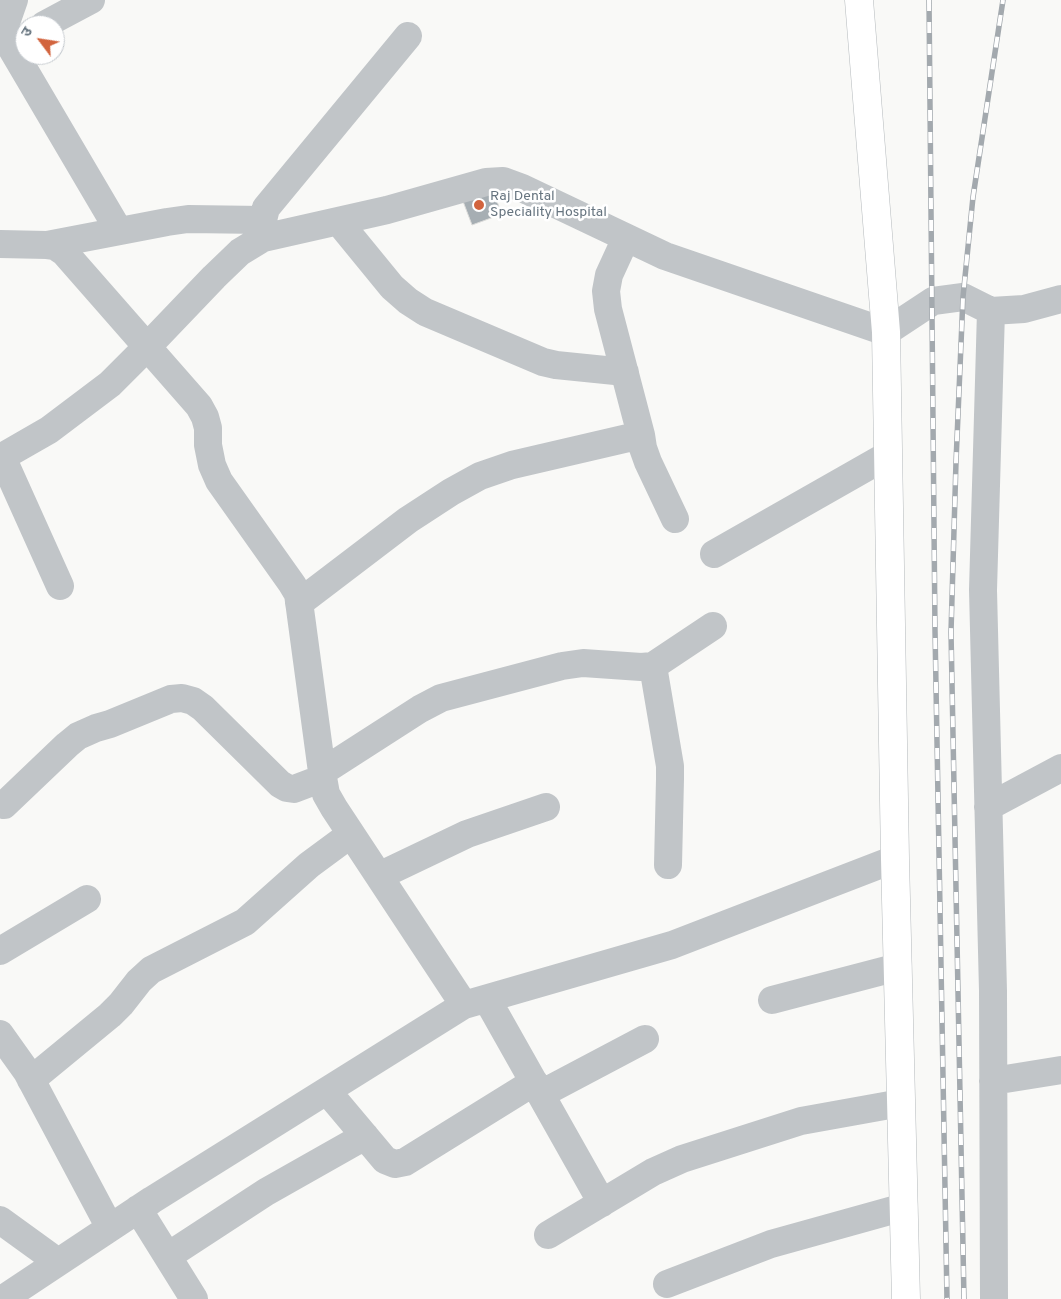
<!DOCTYPE html>
<meta charset="utf-8">
<style>
body{margin:0}
#map{position:relative;width:1061px;height:1299px;overflow:hidden;background:#f9f9f7;font-family:Overpass,"Noto Sans Devanagari",sans-serif}
canvas{display:block}
.north{position:absolute;left:15px;top:15px;width:50px;height:50px;box-sizing:border-box;background:#fff;border:1px solid #c2c7cc;border-radius:50%;rotate:301deg;font-size:14px;font-weight:700;line-height:20px;text-align:center;color:#66747f}
.north::after{content:'';display:block;margin:auto;width:18px;height:22px;background:#d2643e;clip-path:polygon(50% 0,100% 100%,50% 72%,0 100%)}
</style>
<div id="map">
<canvas width="1061" height="1299"></canvas>
<div class="north">उ</div>
</div>
<script>
const context = document.querySelector('canvas').getContext('2d');
context.lineJoin = 'round';
function fillPath(path, color) { context.fillStyle = color; context.fill(path, 'evenodd'); }
const toPath = rows => new Path2D(rows.map(r => 'M' + r).join(''));
function trace(path, color, width, dash) { context.strokeStyle = color; context.lineWidth = width; context.lineCap = dash ? 'butt' : 'round'; context.setLineDash(dash || []); context.stroke(path); }
function drawText(font, color, halo, rows, align = 'center') {
  context.font = font + ' Overpass,sans-serif'; context.lineWidth = 5; context.setLineDash([]); context.textBaseline = 'middle'; context.strokeStyle = halo; context.fillStyle = color; for (const [text, x, y, turn = 0] of rows) {
    context.save(); context.translate(x, y); context.rotate((+turn || 0) * Math.PI / 180); context.textAlign = isNaN(turn) ? turn : align; if (halo) context.strokeText(text, 0, 0); context.fillText(text, 0, 0); context.restore();
  }
}
const building = toPath([
 [490,184,502,214,472,225,461,196,490,184]
]);
const minor = toPath([
 [44,25,91,0],
 [0,40,14,0],
 [9,44,119,231],
 [338,221,392,287,408,301,425,312,543,362,556,365,625,372],
 [263,238,263,220,266,208,408,36],
 [626,238,609,275,606,291,608,309,641,435,643,448,648,462,675,519],
 [0,244,47,245,55,246,64,252,199,406,205,417,208,428,208,445,212,465,219,481,292,584,298,594,322,772,326,794,334,808,464,1005],
 [47,245,167,222,188,219,263,220],
 [991,311,983,590,993,991,994,1299],
 [2,457,60,586],
 [0,458,49,430,110,384,147,347,214,277,240,252,263,238,387,210,486,182,503,181,522,188,665,256,886,332,933,301,963,297,991,311,1024,309,1061,299],
 [714,554,888,455],
 [299,603,408,520,451,492,480,476,512,465,641,435],
 [653,666,670,766,670,779,668,865],
 [322,772,420,709,441,698,562,666,583,663,641,667,653,666,713,626],
 [4,805,67,745,78,736,96,728,110,724,171,699,182,698,193,701,203,708,280,784,287,788,294,789,323,778],
 [988,807,1061,768],
 [379,876,467,834,546,807],
 [0,951,87,899],
 [487,999,602,1203],
 [772,1000,898,967],
 [0,1034,27,1072,110,1228],
 [31,1080,110,1015,121,1004,139,981,151,970,245,922,309,865,351,834],
 [993,1081,1061,1070],
 [327,1091,385,1160,395,1164,405,1162,534,1082],
 [541,1094,645,1039],
 [138,1209,194,1299],
 [0,1220,58,1262],
 [548,1235,653,1172,682,1159,801,1121,901,1103],
 [168,1256,266,1192,365,1136],
 [667,1284,771,1244,904,1207],
 [3,1299,152,1200,464,1005,672,945,895,859]
]);
const major = toPath([
 [859,0,886,332,895,859,906,1299]
]);
const rail = toPath([
 [929,0,935,630,947,1299],
 [964,1299,951,632,956,462,963,297,973,197,1003,0]
]);
const markers = [
 [479,205,6,"#d2643e"]
];
const poiNames = [
 ["Raj Dental",490,197],
 ["Speciality Hospital",490,213]
];
fillPath(building, '#a6aeb3');
trace(building, '#dbdbd9', 1);
trace(major, '#b4b9bc', 29);
trace(minor, '#c1c5c8', 28);
trace(major, '#fff', 28);
trace(rail, '#a3a9ae', 5.5);
trace(rail, '#fff', 4, [11]);
for (const [x, y, r, color] of markers) { const dot = new Path2D(); dot.arc(x, y, r, 0, 2 * Math.PI); context.fillStyle = color; context.fill(dot); trace(dot, '#fff', 2); }
drawText('14px', '#66747f', '#fff', poiNames, 'left');
</script>
